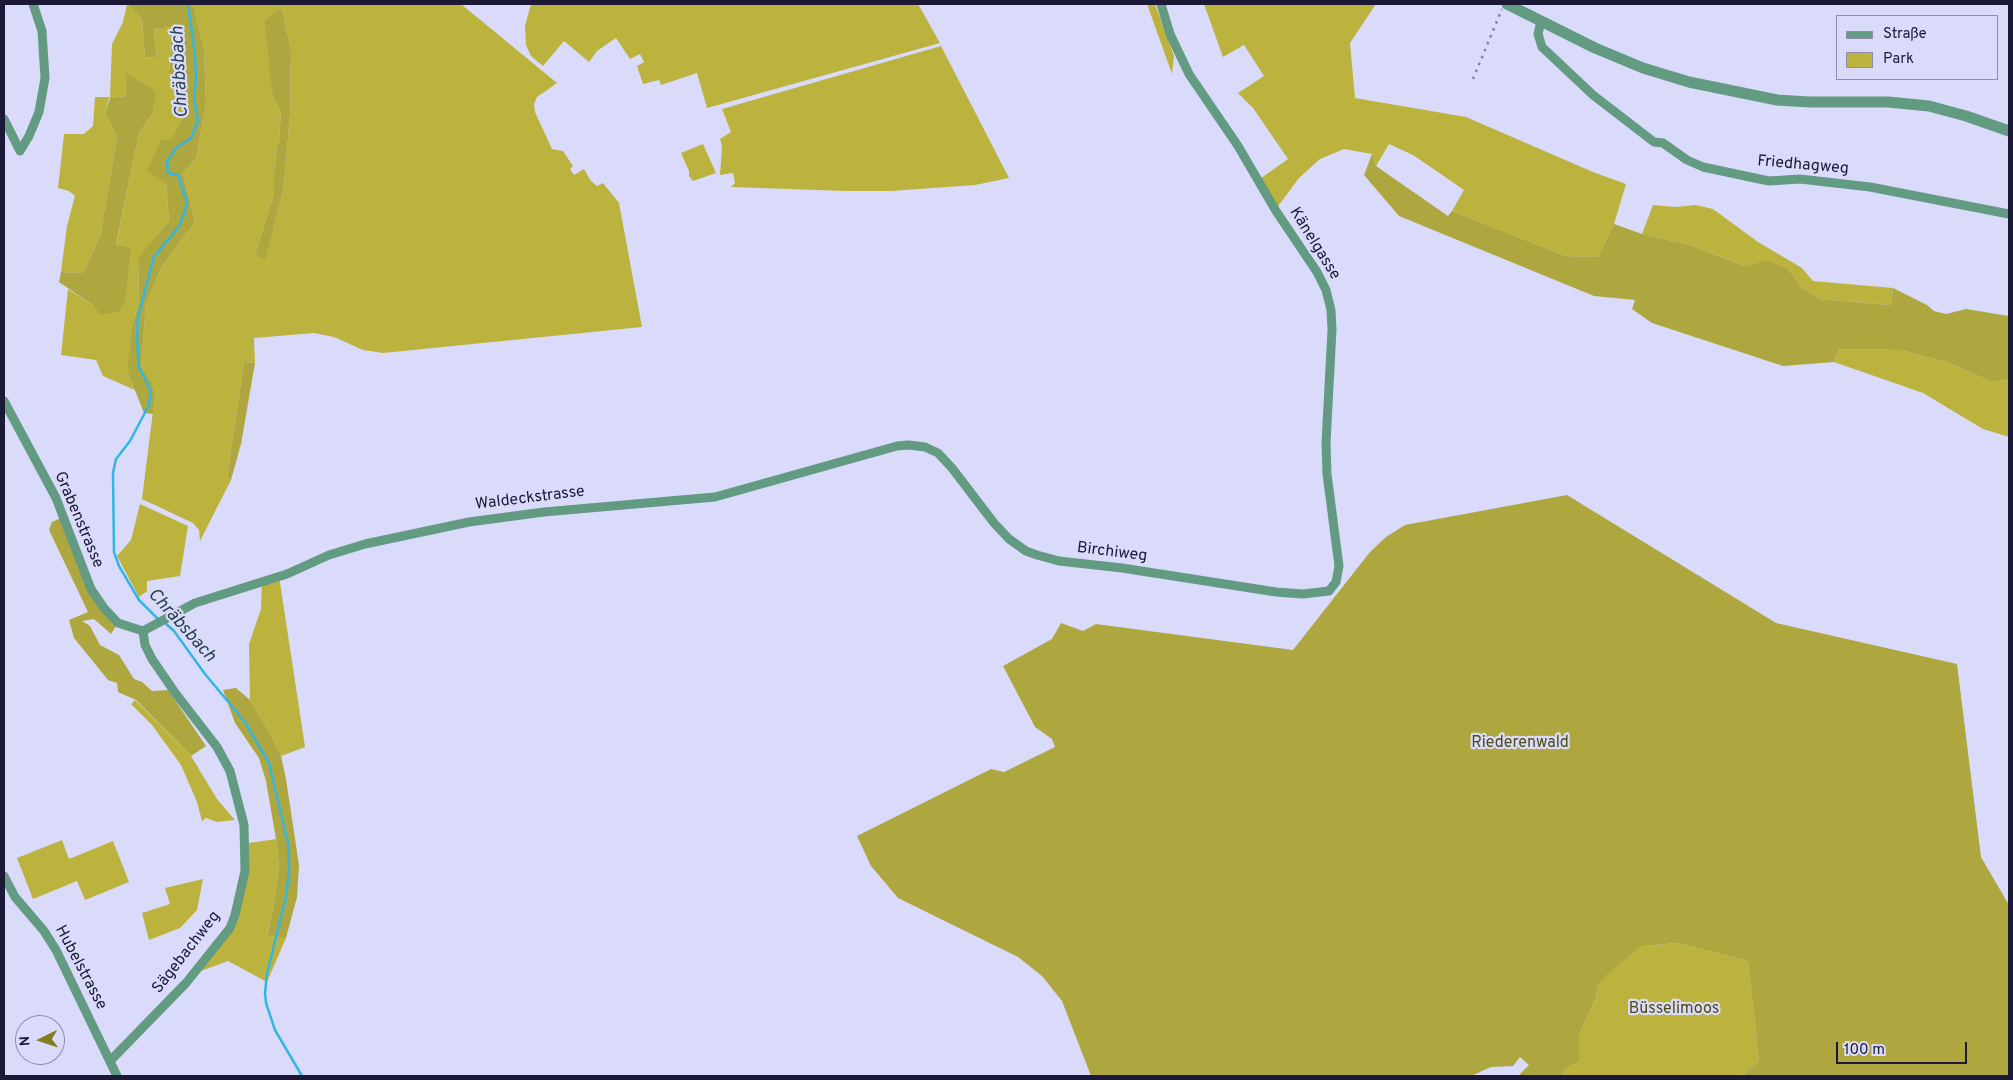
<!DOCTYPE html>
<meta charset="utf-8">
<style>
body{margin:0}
#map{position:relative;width:2013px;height:1080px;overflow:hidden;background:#dadbfa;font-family:Overpass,sans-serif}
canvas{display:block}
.frame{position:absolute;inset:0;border:5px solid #1b1935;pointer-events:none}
.legend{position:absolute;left:1836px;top:15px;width:162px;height:65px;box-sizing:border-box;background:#dadbfa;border:1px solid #8e8dab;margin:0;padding:6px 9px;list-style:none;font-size:15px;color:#1b1935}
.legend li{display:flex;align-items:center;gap:10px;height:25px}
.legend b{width:25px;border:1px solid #8e8dab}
.north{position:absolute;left:15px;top:1015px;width:50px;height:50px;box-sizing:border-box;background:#dadbfa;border:1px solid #8e8dab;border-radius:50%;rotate:266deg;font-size:14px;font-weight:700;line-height:20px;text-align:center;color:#1b1935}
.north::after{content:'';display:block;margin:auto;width:18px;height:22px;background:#827c23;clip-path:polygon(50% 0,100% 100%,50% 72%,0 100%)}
.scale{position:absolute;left:1836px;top:1042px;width:131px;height:22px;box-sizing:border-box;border:2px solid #1b1935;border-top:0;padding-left:6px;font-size:15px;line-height:18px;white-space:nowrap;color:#1b1935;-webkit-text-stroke:4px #dadbfa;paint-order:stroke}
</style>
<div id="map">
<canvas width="2013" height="1080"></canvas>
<div class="frame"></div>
<ul class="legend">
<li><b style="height:6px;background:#629b82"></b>Straße</li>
<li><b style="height:14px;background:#bbb33e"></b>Park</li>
</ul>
<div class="north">N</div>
<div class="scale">100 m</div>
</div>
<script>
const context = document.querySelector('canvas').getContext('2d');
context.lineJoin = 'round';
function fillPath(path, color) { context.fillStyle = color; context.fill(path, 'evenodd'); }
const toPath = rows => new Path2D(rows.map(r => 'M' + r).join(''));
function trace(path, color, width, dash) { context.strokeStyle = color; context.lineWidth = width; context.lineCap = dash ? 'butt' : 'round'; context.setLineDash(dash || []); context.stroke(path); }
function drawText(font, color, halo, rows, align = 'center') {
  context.font = font + ' Overpass,sans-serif'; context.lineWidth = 4.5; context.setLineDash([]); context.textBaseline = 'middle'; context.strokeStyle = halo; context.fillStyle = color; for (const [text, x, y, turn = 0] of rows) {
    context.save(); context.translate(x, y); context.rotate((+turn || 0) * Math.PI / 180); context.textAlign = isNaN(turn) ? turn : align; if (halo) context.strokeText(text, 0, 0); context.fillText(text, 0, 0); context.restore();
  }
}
const green = toPath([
 [127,4,142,19,145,57,157,58,154,29,172,27,169,73,183,89,183,116,172,140,166,183,169,221,138,259,139,301,131,330,129,354,130,378,135,390,103,376,96,360,61,355,68,289,94,306,131,248,116,246,139,133,152,114,125,73,126,96,109,98,105,113,117,137,100,236,83,273,61,272,67,226,75,196,69,191,58,188,64,134,84,134,93,126,95,97,110,97,112,44,123,22],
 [193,4,461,4,557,83,537,97,534,104,535,112,552,149,563,151,573,166,570,169,574,175,584,169,591,181,597,186,603,183,619,203,642,327,383,353,363,350,334,337,314,333,254,338,255,363,244,362,227,477,231,480,200,541,199,530,193,523,142,499,155,395,141,367,146,304,162,266,195,222,183,173,196,159,206,104,204,49],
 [282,9,291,51,290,114,284,186,266,258,255,255,274,193,274,173,277,146,279,141,281,112,275,101],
 [531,4,918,4,940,43,707,108,697,73,661,85,659,80,643,84,637,66,644,62,640,54,630,59,616,38,597,51,589,62,564,41,543,66,531,56,526,45,525,26],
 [1147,4,1155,4,1174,56,1172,74],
 [1204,4,1376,4,1350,43,1355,98,1466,117,1593,172,1626,184,1614,224,1598,257,1566,256,1452,211,1464,190,1413,155,1389,144,1376,166,1372,154,1344,149,1320,159,1299,178,1276,209,1257,181,1288,159,1253,108,1238,93,1264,76,1244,45,1223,57],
 [941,46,1009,178,975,185,891,191,846,191,731,187,735,183,733,173,720,175,722,146,720,139,731,132,722,109],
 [703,144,716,173,693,181,689,176,689,171,681,153],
 [1653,205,1676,207,1696,205,1713,209,1758,242,1802,268,1813,281,1893,288,1891,305,1819,299,1802,287,1788,269,1747,267,1690,245,1642,234],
 [1839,349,1901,350,1949,363,1992,382,2009,379,2009,437,1983,429,1923,393,1834,362],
 [140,504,188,526,180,576,147,581,147,591,139,597,117,556,131,540],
 [279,576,305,747,281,756,266,726,250,700,249,644,261,609,262,582],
 [135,700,191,756,217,799,235,820,217,822,206,818,202,821,197,802,181,765,152,725,131,704],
 [276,839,279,866,274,904,267,934,286,938,267,982,228,961,198,972,238,917,249,872,249,843],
 [62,840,69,859,113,841,129,882,85,900,77,881,33,899,17,858],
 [203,879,197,910,180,928,149,940,142,913,170,904,165,888],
 [1677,943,1748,961,1759,1061,1742,1076,1562,1076,1566,1068,1579,1062,1579,1035,1596,997,1598,986,1607,973,1642,946]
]);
const forest = toPath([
 [127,4,193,4,204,49,206,104,196,159,183,173,195,222,162,266,146,304,141,367,151,383,155,395,153,414,144,413,130,378,128,366,131,330,139,301,138,258,169,221,166,183,147,171,161,140,172,139,183,116,183,89,169,73,172,27,154,29,157,58,145,57,142,19],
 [282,9,291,51,290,114,284,186,266,259,255,255,274,193,274,173,277,146,279,141,281,112,275,101,271,84,265,26,265,21,277,10],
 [125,72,156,91,152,114,139,133,116,245,131,248,125,301,118,312,101,315,94,306,59,282,61,272,83,273,100,236,117,137,105,113,110,98,126,96],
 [1372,154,1376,166,1448,216,1452,211,1566,256,1598,257,1614,224,1642,234,1690,245,1747,267,1766,260,1788,269,1802,287,1819,299,1891,305,1893,288,1927,305,1934,311,1946,314,1966,309,2009,316,2009,379,1992,382,1949,363,1901,350,1839,349,1834,362,1783,366,1652,323,1632,309,1635,300,1594,296,1399,216,1364,175],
 [244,362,255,363,241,444,231,480,227,477],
 [1567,495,1776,623,1957,664,1981,857,2009,905,2009,1076,1742,1076,1759,1061,1748,961,1677,943,1642,946,1607,974,1598,986,1596,997,1579,1035,1579,1062,1566,1068,1562,1076,1518,1076,1529,1065,1520,1057,1513,1066,1491,1067,1471,1076,1091,1076,1062,1001,1042,976,1018,957,898,898,871,866,857,836,991,769,1004,772,1055,747,1052,739,1035,727,1003,666,1052,639,1061,623,1083,631,1096,624,1293,650,1370,552,1386,537,1405,525],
 [67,515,80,555,75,558,116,626,111,634,94,619,82,621,90,626,100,645,119,655,134,679,142,682,152,691,168,690,206,746,191,756,136,700,118,692,117,683,108,680,74,638,69,620,88,612,49,530,52,522],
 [236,688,250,700,266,726,281,756,286,779,299,865,297,897,286,938,267,935,274,904,279,866,276,839,266,781,259,758,235,723,223,690]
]);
const stream = toPath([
 [159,620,139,600,119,566,114,552,113,473,116,459,130,441,149,405,151,391,139,367,137,339,138,317,154,257,180,225,187,203,178,175,168,173,167,161,176,148,191,138,198,121,194,100,196,79,195,54,188,4],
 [164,622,174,631,205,674,245,722,269,763,288,843,289,871,286,897,267,974,265,993,266,1003,275,1030,302,1076]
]);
const minor = toPath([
 [1541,21,1538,34,1542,47,1593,95,1654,142,1663,143,1687,160,1703,167,1769,181,1800,179,1870,187,2009,214],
 [4,119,20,151],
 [20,151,29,136,39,112,45,78,42,31,33,4],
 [4,401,56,498,91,589,104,608,118,623,143,631],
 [143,631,195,603,287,574,329,555,365,544,469,522,544,512,715,497,897,446,909,445,925,447,938,453,952,468,994,523,1009,539,1026,551,1037,555,1059,561,1122,568,1276,592,1303,594,1329,591,1336,582,1339,566,1327,474,1326,443,1332,330,1331,310,1326,290,1317,272,1276,211,1238,146,1189,74,1170,34,1161,4],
 [4,876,15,897,44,931,56,950,117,1076],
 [110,1061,186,983,230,928,235,915,245,871,244,825,230,771,217,747,176,694,152,659,145,645,143,631]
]);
const tertiary = toPath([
 [1507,4,1595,48,1643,68,1689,82,1777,100,1809,102,1888,102,1929,106,1966,116,2009,131]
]);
const rail = toPath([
 [1473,79,1502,9]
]);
const streetNames = [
 ["Friedhagweg",1803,166,5],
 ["Känelgasse",1314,244,58],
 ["Waldeckstrasse",530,499,-7],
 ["Grabenstrasse",78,520,67],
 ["Birchiweg",1112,553,7],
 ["Sägebachweg",187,953,-52],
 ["Hubelstrasse",80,968,62]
];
const parkNames = [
 ["Riederenwald",1520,744],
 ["Büsselimoos",1674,1010]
];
const waterNames = [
 ["Chräbsbach",181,72,-93],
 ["Chräbsbach",181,626,48]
];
fillPath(green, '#bbb33e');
fillPath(forest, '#aea73f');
trace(stream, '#33b6e1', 2.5);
trace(minor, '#629b82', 9);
trace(tertiary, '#629b82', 11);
trace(rail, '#82819f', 2.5, [2.5, 5]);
drawText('16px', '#1b1935', '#dadbfa', streetNames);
drawText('16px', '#4f4b13', '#dadbfa', parkNames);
drawText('italic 18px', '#28424d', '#dadbfa', waterNames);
</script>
